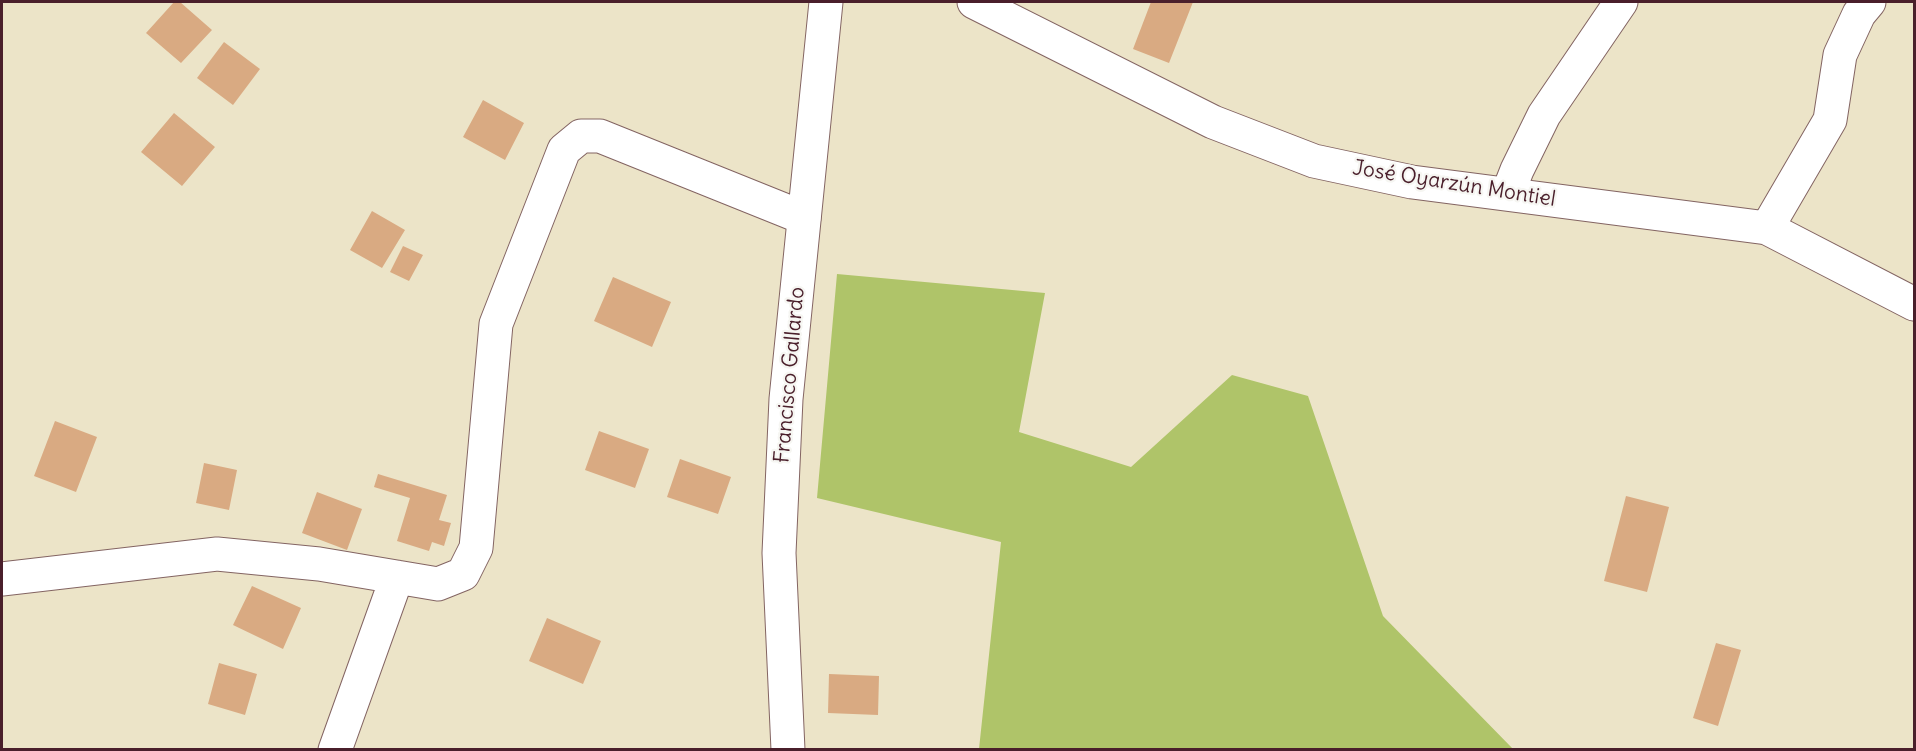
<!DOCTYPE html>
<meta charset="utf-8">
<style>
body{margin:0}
#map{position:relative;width:1916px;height:751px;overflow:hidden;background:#ece4c8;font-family:Delius,sans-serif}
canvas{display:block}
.frame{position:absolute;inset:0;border:3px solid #4a1f2b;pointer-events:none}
</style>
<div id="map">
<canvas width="1916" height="751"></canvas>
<div class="frame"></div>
</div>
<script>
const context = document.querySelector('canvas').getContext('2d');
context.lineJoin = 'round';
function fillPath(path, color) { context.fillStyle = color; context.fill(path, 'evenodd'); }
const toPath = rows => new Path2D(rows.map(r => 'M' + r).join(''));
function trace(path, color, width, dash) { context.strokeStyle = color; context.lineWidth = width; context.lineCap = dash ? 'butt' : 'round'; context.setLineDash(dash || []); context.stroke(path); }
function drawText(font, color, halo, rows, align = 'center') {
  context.font = font + ' Delius,sans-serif'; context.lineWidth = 4.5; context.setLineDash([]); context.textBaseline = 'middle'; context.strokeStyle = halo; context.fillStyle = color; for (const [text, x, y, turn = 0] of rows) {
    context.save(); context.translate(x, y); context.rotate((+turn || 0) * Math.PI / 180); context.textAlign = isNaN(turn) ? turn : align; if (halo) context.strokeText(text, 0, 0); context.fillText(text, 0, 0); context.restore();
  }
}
const green = toPath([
 [837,274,1045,293,1019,432,1131,467,1232,375,1308,396,1383,616,1513,749,979,749,1001,542,817,498]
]);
const building = toPath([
 [174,2,180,2,212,30,181,63,146,33],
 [1151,2,1193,2,1169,63,1133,49],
 [224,42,260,69,233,105,197,78],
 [483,100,524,123,505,160,463,137],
 [174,113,215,147,182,186,141,152],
 [372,211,405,230,382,268,350,250],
 [403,246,423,255,409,281,390,272],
 [613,277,671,302,652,347,594,321],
 [55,421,97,437,76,492,34,476],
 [599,431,649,449,635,488,585,470],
 [680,459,731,477,718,514,667,497],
 [204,463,237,470,229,510,196,503],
 [378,474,447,495,439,520,451,523,444,546,432,542,429,551,397,541,410,498,374,487],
 [317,492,362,509,347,550,302,533],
 [1626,496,1669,507,1647,592,1604,581],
 [252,586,301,608,283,649,233,625],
 [547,618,601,641,583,684,529,661],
 [1716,643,1741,650,1718,726,1693,718],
 [219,663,257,674,245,715,208,704],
 [829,674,879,676,878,715,828,713]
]);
const minor = toPath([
 [1508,193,1517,170,1544,115,1621,2],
 [1767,228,1830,120,1840,55,1859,14,1869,2],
 [2,579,217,554,319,564,438,584,463,574,476,548,496,324,564,150,581,136,600,136,804,218],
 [335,750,397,577]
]);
const tertiary = toPath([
 [974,2,1213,122,1314,161,1412,182,1767,228,1914,304],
 [788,750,779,553,786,399,826,2]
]);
const streetNames = [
 ["José Oyarzún Montiel",1454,184,9],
 ["Francisco Gallardo",790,375,-85]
];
fillPath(green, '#afc469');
fillPath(building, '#d9aa82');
trace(minor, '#836462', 35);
trace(tertiary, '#836462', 35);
trace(minor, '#fff', 33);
trace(tertiary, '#fff', 33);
drawText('21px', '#4a1f2b', '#f6f6f2', streetNames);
</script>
